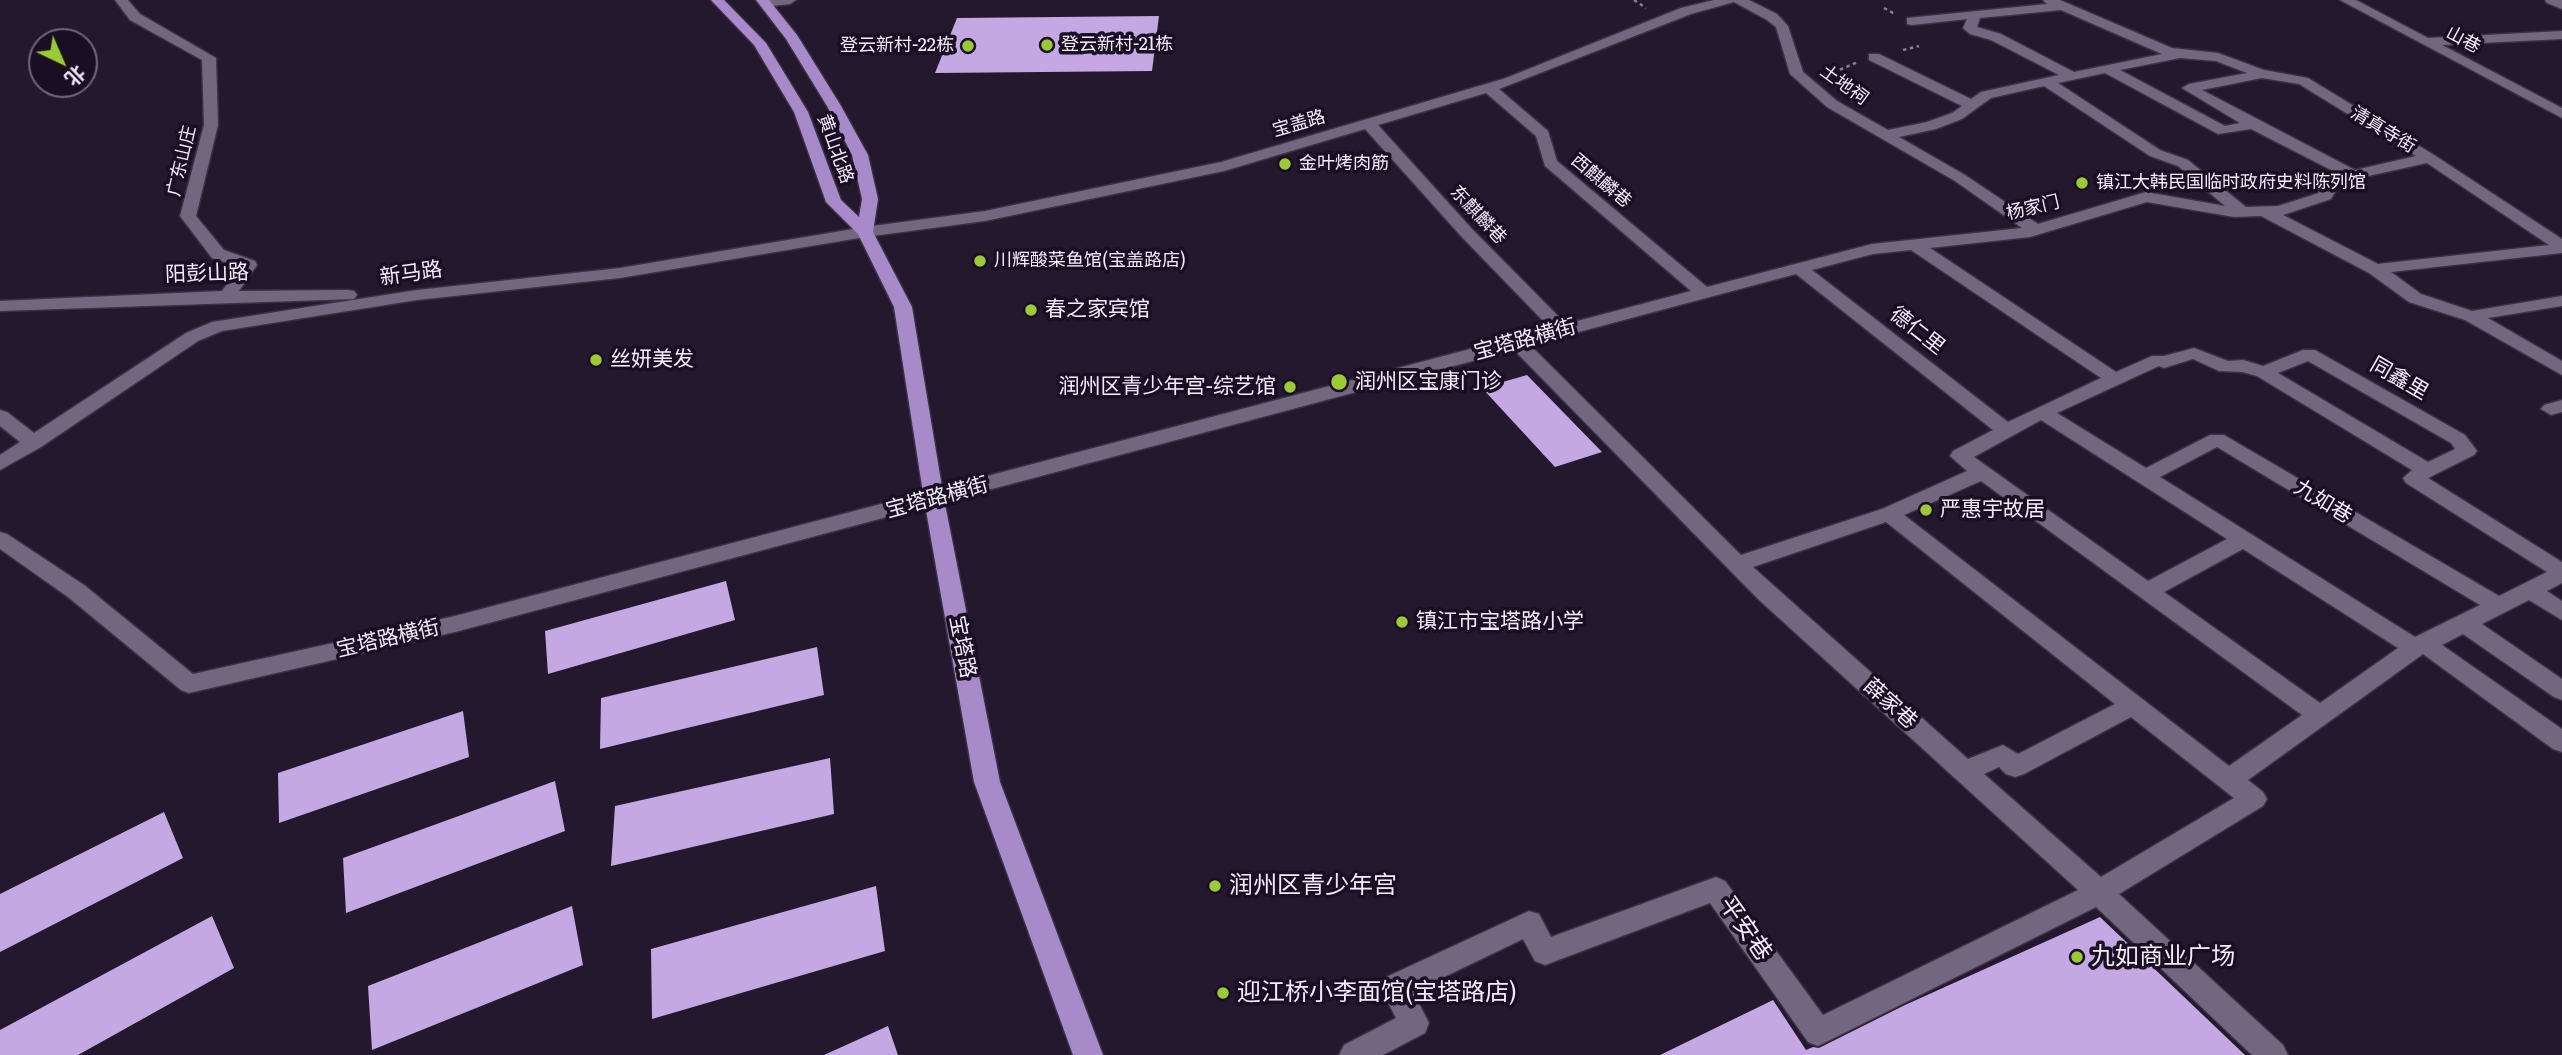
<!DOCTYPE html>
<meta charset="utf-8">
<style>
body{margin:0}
#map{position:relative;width:2562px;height:1055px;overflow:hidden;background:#23182e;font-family:Literata,"Noto Sans SC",serif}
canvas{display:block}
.north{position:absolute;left:28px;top:28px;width:70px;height:70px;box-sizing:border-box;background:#1a0e24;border:2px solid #71677a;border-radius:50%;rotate:136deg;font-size:19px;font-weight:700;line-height:28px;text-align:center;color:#f3ecfc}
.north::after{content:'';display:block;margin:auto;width:24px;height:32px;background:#9acb34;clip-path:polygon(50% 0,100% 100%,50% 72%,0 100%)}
</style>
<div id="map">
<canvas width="2562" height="1055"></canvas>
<div class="north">北</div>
</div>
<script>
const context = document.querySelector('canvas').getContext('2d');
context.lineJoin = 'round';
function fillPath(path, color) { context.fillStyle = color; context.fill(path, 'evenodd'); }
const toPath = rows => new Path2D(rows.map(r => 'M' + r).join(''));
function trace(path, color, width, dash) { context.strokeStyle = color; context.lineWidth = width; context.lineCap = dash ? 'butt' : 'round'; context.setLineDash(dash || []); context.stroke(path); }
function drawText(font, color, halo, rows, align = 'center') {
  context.font = font + ' Literata,"Noto Sans SC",serif'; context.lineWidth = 7; context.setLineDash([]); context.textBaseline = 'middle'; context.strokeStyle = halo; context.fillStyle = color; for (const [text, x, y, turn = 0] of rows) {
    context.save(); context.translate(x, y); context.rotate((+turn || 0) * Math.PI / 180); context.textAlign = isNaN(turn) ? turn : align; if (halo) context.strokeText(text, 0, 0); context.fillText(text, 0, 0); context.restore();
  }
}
const building = toPath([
 [1159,16,1152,71,935,73,957,18],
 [1527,375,1602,452,1555,467,1482,388],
 [726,581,735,620,548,674,545,631],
 [817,647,824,695,600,749,601,698],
 [463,711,469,757,279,823,278,773],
 [830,758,834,814,611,866,615,806],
 [555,781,565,831,346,913,343,858],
 [164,812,183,858,0,952,0,894],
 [876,886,885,951,652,1019,651,949],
 [572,906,583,965,372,1050,368,986],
 [212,916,234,968,78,1055,0,1055,0,1030],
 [2100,917,2245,1055,1660,1055,1773,1000,1806,1050,1813,1047,1819,1048,1905,1005],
 [888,1026,898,1055,824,1055]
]);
const path = toPath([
 [1634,0,1646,8],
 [1884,8,1895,14],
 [1903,50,1919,46],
 [1827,75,1858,62]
]);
const minor = toPath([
 [115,0,128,0,140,14,216,58,218,125,196,216,224,250,255,261,257,265,239,291,348,290,354,291,357,295,354,299,0,311,0,301,222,291,239,267,212,258,180,216,204,125,202,60,130,20,115,0],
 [768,0,796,0,790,4,763,7,763,1,768,0],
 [1714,0,1749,0,1777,14,1788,26,1803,72,1837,101,1888,130,1927,122,1952,113,1962,106,1869,60,1869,54,1879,54,1971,99,1981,92,2059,75,1991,40,1970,34,1963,28,1967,19,1912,25,1907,24,1907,18,2047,4,2043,0,2060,0,2172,48,2218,53,2264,70,2308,78,2434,155,2562,239,2562,253,2391,272,2421,294,2472,311,2562,296,2562,306,2488,318,2562,361,2562,375,2465,320,2409,302,2369,273,2261,216,2234,217,2147,202,2030,237,1930,248,2116,372,2152,356,2164,356,2194,348,2228,361,2243,360,2263,366,2303,350,2315,350,2465,435,2477,451,2474,455,2428,478,2562,562,2562,583,2547,591,2562,601,2562,620,2529,600,2482,624,2562,679,2562,700,2554,697,2463,634,2442,645,2562,729,2562,752,2553,749,2423,654,2248,780,2263,792,2267,799,2263,806,2119,894,2283,1045,2288,1055,2252,1055,2096,907,1818,1046,1808,1042,1710,903,1545,965,1535,961,1523,939,1413,992,1429,1023,1425,1033,1383,1055,1339,1055,1344,1045,1396,1018,1380,987,1384,978,1529,911,1539,914,1551,937,1716,877,1725,881,1823,1015,2078,890,1758,599,1514,350,455,632,189,693,181,690,68,597,0,549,0,532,7,534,84,585,193,674,455,616,1550,328,1460,235,1365,129,1224,171,985,221,865,237,620,278,417,300,222,331,198,341,41,447,0,470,0,455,20,442,0,426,0,410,7,412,34,433,186,333,212,322,417,290,620,268,865,227,985,211,1221,162,1506,78,1681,8,1714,0],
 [1734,2,1767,20,1776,27,1790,74,1827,107,1955,181,2022,228,1872,244,1707,287,1557,161,1548,131,1499,89,1691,14,1734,2],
 [2061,10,2162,54,2074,72,2001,34,1977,27,1980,18,2061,10],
 [2180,58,2216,61,2247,73,2189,84,2182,88,2240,123,2225,126,2120,70,2180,58],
 [2105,73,2218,134,2251,129,2339,174,2317,182,2314,185,2319,193,2278,206,2246,207,2188,160,2160,150,2058,83,2105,73],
 [2262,78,2299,84,2416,156,2355,170,2202,90,2262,78],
 [2044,86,2150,156,2178,166,2225,206,2146,192,2038,224,1965,175,1899,137,1936,129,1962,119,1991,98,2044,86],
 [1486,93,1536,136,1545,166,1691,291,1566,324,1472,229,1378,125,1486,93],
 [2427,163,2549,245,2378,264,2283,215,2331,199,2335,192,2330,186,2332,184,2427,163],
 [1911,250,2101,378,2008,422,1812,270,1873,254,1911,250],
 [1796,274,1993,430,1953,451,1950,456,1967,471,1882,509,1741,555,1530,345,1796,274],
 [2193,359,2219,371,2242,372,2257,376,2412,470,2403,478,2406,483,2547,572,2499,596,2224,435,2210,435,2146,468,2057,413,2159,366,2164,368,2193,359],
 [2308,361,2451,443,2455,449,2428,462,2278,373,2308,361],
 [2041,420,2227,539,2148,581,1974,457,2041,420],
 [2217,447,2480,605,2415,637,2160,477,2217,447],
 [1981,481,2302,715,2229,766,1904,515,1981,481],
 [1886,522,2115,704,2018,754,2003,745,1968,759,1753,567,1886,522],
 [2243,549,2398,648,2320,703,2164,592,2243,549],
 [2131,717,2234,798,2101,877,1984,774,1999,767,2006,774,2015,777,2024,774,2131,717],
 [2340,0,2356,0,2428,38,2562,31,2562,39,2442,45,2562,108,2562,118,2340,0],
 [2545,0,2562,0,2562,9,2547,3,2545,0],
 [2562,400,2562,412,2551,415,2541,409,2544,405,2562,400]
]);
const major = toPath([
 [711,0,724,0,766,43,808,112,841,200,859,217,862,199,852,155,827,106,786,39,756,0,769,0,797,35,841,106,868,155,878,199,873,232,912,307,944,499,1000,782,1103,1055,1073,1055,974,782,924,499,894,307,858,234,826,202,794,112,754,45,711,0]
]);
const markers = [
 [1047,45,7,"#9acb34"],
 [968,46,7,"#9acb34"],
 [1285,164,7,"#9acb34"],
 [2082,183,7,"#9acb34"],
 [980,261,7,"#9acb34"],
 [1031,310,7,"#9acb34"],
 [596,360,7,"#9acb34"],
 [1339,382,9,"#9acb34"],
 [1290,387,7,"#9acb34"],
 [1926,510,7,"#9acb34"],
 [1402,622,7,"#9acb34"],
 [1215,886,7,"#9acb34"],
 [2077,957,7,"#9acb34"],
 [1223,993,7,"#9acb34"]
];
const farStreetnames = [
 ["山巷",2463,40,28],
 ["土地祠",1844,85,36],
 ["宝盖路",1299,124,-16],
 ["清真寺街",2383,130,31],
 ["黄山北路",835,149,70],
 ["广东山庄",182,161,-77],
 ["西麒麟巷",1601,181,40],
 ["杨家门",2033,208,-13],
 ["东麒麟巷",1478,215,47]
];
const farPoinames = [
 ["登云新村-21栋",1061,45],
 ["登云新村-22栋",954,46,"right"],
 ["金叶烤肉筋",1299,164],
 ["镇江大韩民国临时政府史料陈列馆",2096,183],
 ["川辉酸菜鱼馆(宝盖路店)",994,261]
];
const streetNames = [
 ["阳彭山路",207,274,-2],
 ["新马路",411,274,-8],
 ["德仁里",1917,331,38],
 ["宝塔路横街",1525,340,-15],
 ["同鑫里",2399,379,30],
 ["宝塔路横街",937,498,-15],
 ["九如巷",2323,502,31],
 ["宝塔路横街",388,639,-13],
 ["宝塔路",962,647,79],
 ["薛家巷",1890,704,42]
];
const poiNames = [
 ["春之家宾馆",1045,310],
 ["丝妍美发",610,360],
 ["润州区宝康门诊",1355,382],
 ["润州区青少年宫-综艺馆",1276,387,"right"],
 ["严惠宇故居",1940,510],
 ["镇江市宝塔路小学",1416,622]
];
const nearPoinames = [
 ["润州区青少年宫",1229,886],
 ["九如商业广场",2091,957],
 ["迎江桥小李面馆(宝塔路店)",1237,993]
];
const nearStreetnames = [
 ["平安巷",1745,929,55]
];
fillPath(building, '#c4a7e3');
trace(minor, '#3a3244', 3);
trace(major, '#3a3244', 3);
trace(path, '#877e91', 2.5, [3.5, 3.5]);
fillPath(minor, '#736681');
fillPath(major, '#a889c9');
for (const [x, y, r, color] of markers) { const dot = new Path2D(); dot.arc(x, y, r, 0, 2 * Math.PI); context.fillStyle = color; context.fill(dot); trace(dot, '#1a0e24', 2.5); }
drawText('18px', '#f3ecfc', '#1a0e24', farStreetnames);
drawText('18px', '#f3ecfc', '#1a0e24', farPoinames, 'left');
drawText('21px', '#f3ecfc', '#1a0e24', streetNames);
drawText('21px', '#f3ecfc', '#1a0e24', poiNames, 'left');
drawText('24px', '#f3ecfc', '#1a0e24', nearPoinames, 'left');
drawText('24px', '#f3ecfc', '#1a0e24', nearStreetnames);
</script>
